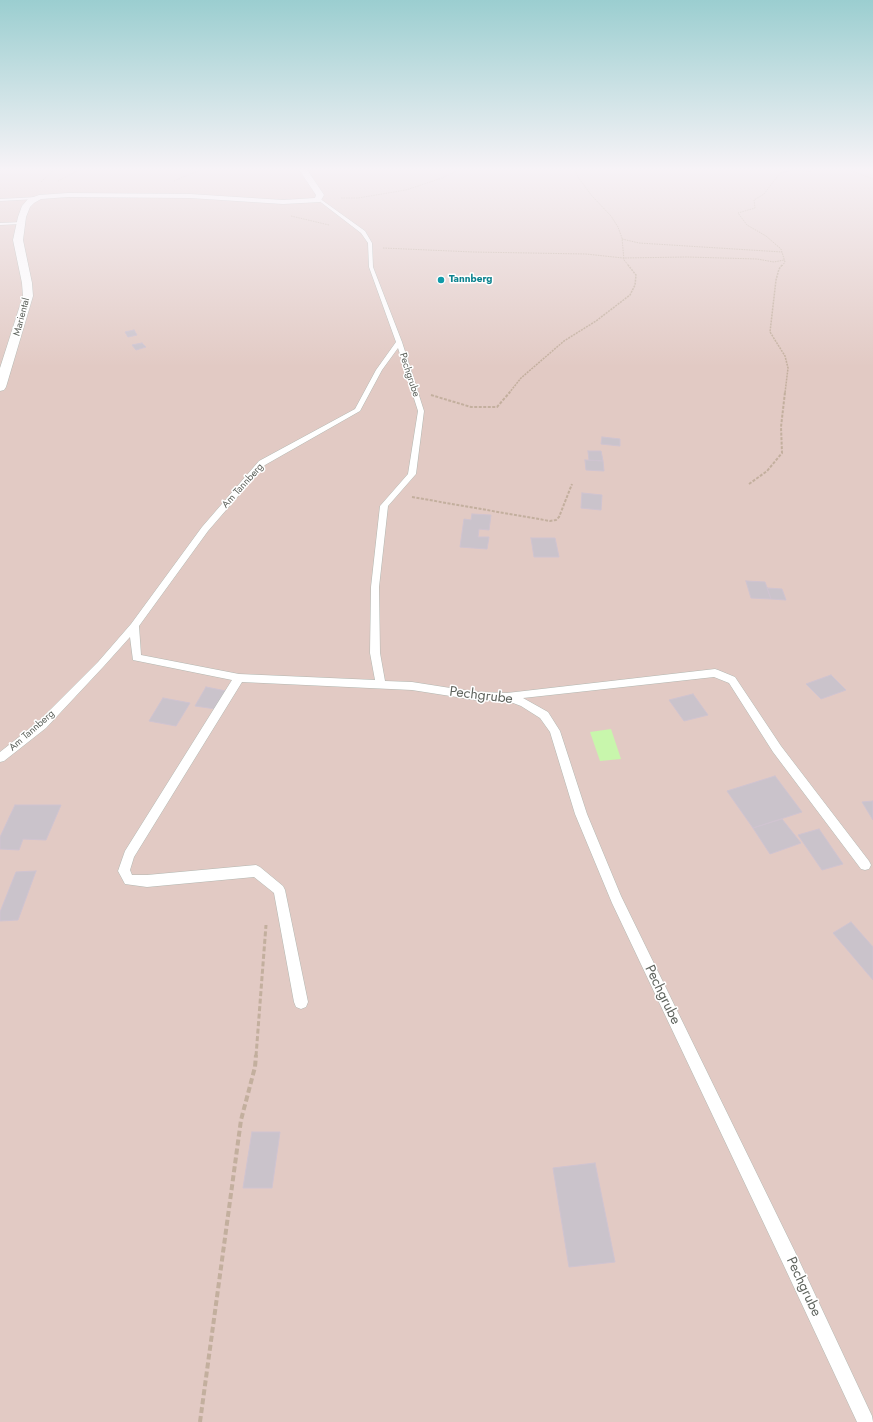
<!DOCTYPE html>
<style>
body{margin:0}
canvas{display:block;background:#ede5ed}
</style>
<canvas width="873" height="1422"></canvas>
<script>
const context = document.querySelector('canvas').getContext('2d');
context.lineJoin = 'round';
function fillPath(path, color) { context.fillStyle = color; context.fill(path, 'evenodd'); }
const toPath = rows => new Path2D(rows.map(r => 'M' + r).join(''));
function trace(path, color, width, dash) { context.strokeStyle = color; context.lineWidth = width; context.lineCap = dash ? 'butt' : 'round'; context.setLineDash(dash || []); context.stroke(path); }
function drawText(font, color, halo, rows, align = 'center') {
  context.font = font + ' Jost,sans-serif'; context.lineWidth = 3; context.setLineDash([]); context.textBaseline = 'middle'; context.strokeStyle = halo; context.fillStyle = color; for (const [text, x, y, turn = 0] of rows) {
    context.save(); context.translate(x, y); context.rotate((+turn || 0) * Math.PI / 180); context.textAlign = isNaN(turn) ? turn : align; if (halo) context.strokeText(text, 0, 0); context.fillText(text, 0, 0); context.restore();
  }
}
const green = toPath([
 [0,168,873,168,873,1422,0,1422]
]);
const water = toPath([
 [611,729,621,759,600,761,590,732]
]);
const building = toPath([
 [134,330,137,335,128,337,125,332,134,330],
 [142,343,146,347,136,350,132,345,142,343],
 [602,437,620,439,620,446,601,444,602,437],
 [588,451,601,451,603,461,589,460,588,451],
 [585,460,603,461,604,471,586,470,585,460],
 [582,493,602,495,601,510,581,508,582,493],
 [472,514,491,515,489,530,479,529,478,537,489,537,487,549,460,547,464,519,471,520,472,514],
 [531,538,555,538,559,557,534,557,531,538],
 [746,581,765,582,771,599,751,598,746,581],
 [767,588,782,589,786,600,771,599,767,588],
 [831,675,846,690,821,699,806,684,831,675],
 [206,687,226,691,216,709,195,706,206,687],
 [693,694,708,715,684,721,669,700,693,694],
 [163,698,190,703,176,726,149,721,163,698],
 [775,776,802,812,753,828,727,791,775,776],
 [873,801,873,820,862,802,873,801],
 [15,805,61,805,46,840,23,839,19,850,0,849,0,837,15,805],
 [782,819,801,843,770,854,753,828,782,819],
 [819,829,843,864,822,870,798,835,819,829],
 [36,871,18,920,0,921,0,912,16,872,36,871],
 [851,922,873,947,873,980,833,933,851,922],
 [252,1132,280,1132,272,1188,243,1188,252,1132],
 [595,1163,615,1262,569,1267,553,1168,595,1163]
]);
const pathFar4 = toPath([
 [574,168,578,177,592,196,611,216,618,227,622,238,624,260,629,266],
 [786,168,806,171,811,171,814,168],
 [844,168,873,179],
 [58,181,83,168],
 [174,181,205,168],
 [41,182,56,168],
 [341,198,358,198,406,190,442,178,463,168],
 [291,216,329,225],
 [622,239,639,243,782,252],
 [383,248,473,252,586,254,623,258,687,257,757,259,774,262,784,260],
 [782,266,785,262,781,249,766,236,747,225,738,213,755,208,754,200,764,194,780,173,794,170]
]);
const pathFar3 = toPath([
 [782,265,779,269,776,280,770,332,785,356,788,368,785,393],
 [509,393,521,378,564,341,596,321,630,295,635,285,636,275,628,265]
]);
const pathFar2 = toPath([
 [431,395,471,407,497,407,510,392],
 [749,484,767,471,782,453,781,427,785,392],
 [412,497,550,521,556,520,559,517,572,484]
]);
const pathFar1 = toPath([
 [256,1056,266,925]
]);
const path = toPath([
 [200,1422,241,1120,255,1067,256,1055]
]);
const service = toPath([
 [37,197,36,199,0,201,0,199,37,197],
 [319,198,365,231,372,243,373,267,402,342,424,411,416,474,388,506,379,587,380,653,385,681,412,682,476,692,507,693,715,669,718,670,735,677,781,746,869,861,871,865,869,869,865,870,861,869,773,752,729,683,714,677,523,698,548,712,560,731,587,814,621,896,797,1256,872,1416,873,1422,857,1422,785,1268,612,903,575,814,550,732,540,718,521,706,508,701,476,700,412,690,242,682,134,857,130,870,132,875,147,875,256,865,260,867,283,886,285,890,308,1002,306,1007,301,1009,296,1007,294,1002,274,893,254,877,147,887,125,884,118,871,125,851,232,680,133,660,130,637,104,666,46,728,4,761,0,762,0,752,38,722,98,662,131,624,202,527,259,461,355,409,376,370,396,342,369,267,368,243,361,233,318,200,319,198],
 [398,348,418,411,408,474,380,506,371,587,370,653,375,680,239,674,141,655,139,626,208,531,265,465,360,411,382,370,398,348],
 [23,222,21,224,0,225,0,223,23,222]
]);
const minor = toPath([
 [298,168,306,168,324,195,320,202,283,204,190,198,68,197,41,199,34,203,30,207,26,217,23,240,32,283,33,296,6,387,4,390,0,391,0,368,23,296,22,283,13,240,18,217,22,206,28,199,39,195,68,193,190,194,283,200,315,198,316,195,298,168]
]);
const markers = [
 [441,280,4,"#0f9aa8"]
];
const farCulturenames = [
 ["Tannberg",449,280]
];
const farStreetnames = [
 ["Mariental",22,317,-75],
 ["Pechgrube",409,375,72],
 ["Am Tannberg",243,486,-48],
 ["Am Tannberg",32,731,-41]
];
const nearStreetnames = [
 ["Pechgrube",481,696,7],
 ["Pechgrube",662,995,64],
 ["Pechgrube",803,1287,65]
];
fillPath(green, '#e2cac4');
fillPath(water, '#c8f6ac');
fillPath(building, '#cac3cb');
trace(building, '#d0c4d1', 1);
trace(service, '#b3b8b2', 1);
trace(minor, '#b3b8b2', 1);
trace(pathFar4, '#c3af9e', 1, [1.5, 1]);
trace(pathFar3, '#c3af9e', 1.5, [2, 1]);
trace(pathFar2, '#c3af9e', 2, [3, 1.5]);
trace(pathFar1, '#c3af9e', 3, [5, 2.5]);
trace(path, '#c3af9e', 4, [6, 3]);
fillPath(service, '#fff');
fillPath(minor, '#fff');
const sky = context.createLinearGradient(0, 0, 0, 367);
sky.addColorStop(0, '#9bced0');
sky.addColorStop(0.46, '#f7f3f7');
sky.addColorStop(1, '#f7f3f700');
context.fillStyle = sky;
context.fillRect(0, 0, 873, 367);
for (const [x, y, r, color] of markers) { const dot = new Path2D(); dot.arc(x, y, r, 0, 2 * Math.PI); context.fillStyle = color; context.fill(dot); trace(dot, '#fff', 1.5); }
drawText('bold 10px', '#0d838f', '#fff', farCulturenames, 'left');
drawText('10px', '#5e635d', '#fff', farStreetnames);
drawText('14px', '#5e635d', '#fff', nearStreetnames);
</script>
